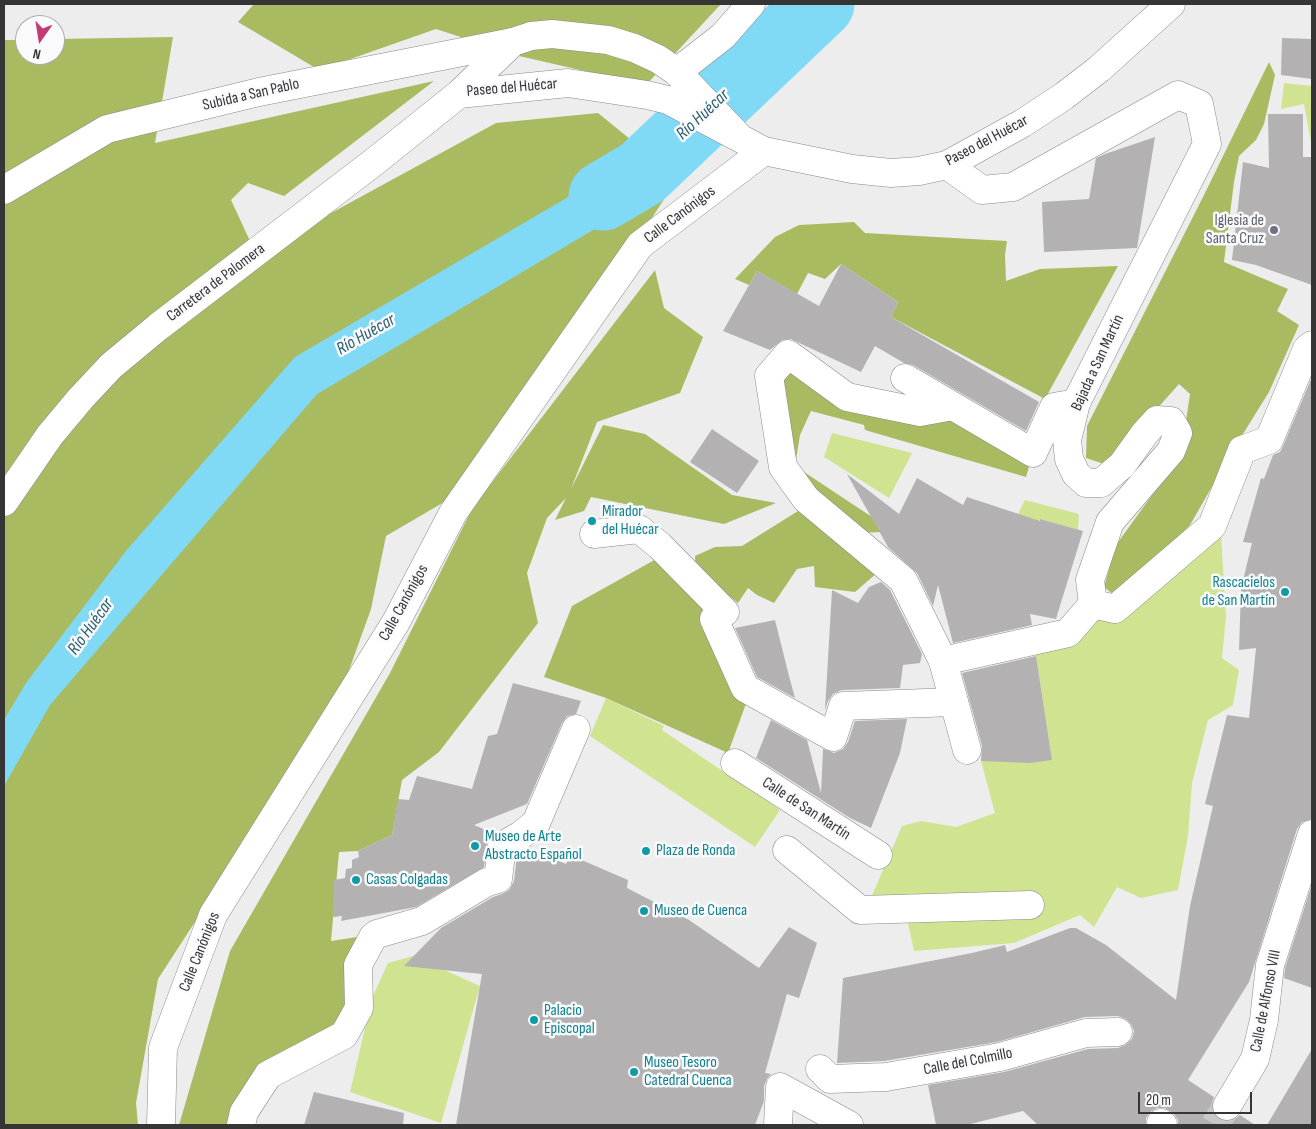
<!DOCTYPE html>
<meta charset="utf-8">
<style>
body{margin:0}
#map{position:relative;width:1316px;height:1129px;overflow:hidden;background:#ededee;font-family:"Sofia Sans Condensed",sans-serif}
canvas{display:block}
.frame{position:absolute;inset:0;border:5px solid #353535;pointer-events:none}
.north{position:absolute;left:15px;top:15px;width:50px;height:50px;box-sizing:border-box;background:#fafafc;border:1px solid #ababac;border-radius:50%;rotate:193deg;font-size:14px;font-weight:700;line-height:20px;text-align:center;color:#353535}
.north::after{content:'';display:block;margin:auto;width:18px;height:22px;background:#c23a78;clip-path:polygon(50% 0,100% 100%,50% 72%,0 100%)}
.scale{position:absolute;left:1138px;top:1092px;width:114px;height:22px;box-sizing:border-box;border:2px solid #353535;border-top:0;padding-left:6px;font-size:15px;line-height:18px;white-space:nowrap;color:#353535;-webkit-text-stroke:4px #fafafc;paint-order:stroke}
</style>
<div id="map">
<canvas width="1316" height="1129"></canvas>
<div class="frame"></div>
<div class="north">N</div>
<div class="scale">20 m</div>
</div>
<script>
const context = document.querySelector('canvas').getContext('2d');
context.lineJoin = 'round';
function fillPath(path, color) { context.fillStyle = color; context.fill(path, 'evenodd'); }
const toPath = rows => new Path2D(rows.map(r => 'M' + r).join(''));
function trace(path, color, width, dash) { context.strokeStyle = color; context.lineWidth = width; context.lineCap = dash ? 'butt' : 'round'; context.setLineDash(dash || []); context.stroke(path); }
function drawText(font, color, halo, rows, align = 'center') {
  context.font = font + ' "Sofia Sans Condensed",sans-serif'; context.lineWidth = 5; context.setLineDash([]); context.textBaseline = 'middle'; context.strokeStyle = halo; context.fillStyle = color; for (const [text, x, y, turn = 0] of rows) {
    context.save(); context.translate(x, y); context.rotate((+turn || 0) * Math.PI / 180); context.textAlign = isNaN(turn) ? turn : align; if (halo) context.strokeText(text, 0, 0); context.fillText(text, 0, 0); context.restore();
  }
}
const green = toPath([
 [1284,83,1312,86,1312,142,1311,142,1304,104,1281,109],
 [832,433,912,453,889,498,824,457],
 [1025,500,1079,514,1078,530,1040,519,1030,545,1007,536],
 [1221,534,1226,616,1222,658,1239,670,1233,705,1208,720,1192,783,1188,836,1178,890,1141,898,1117,887,1094,927,1080,915,1014,943,914,951,903,900,870,900,902,826,921,821,956,827,995,813,981,761,1052,760,1035,650],
 [606,698,664,726,662,730,780,810,755,847,590,736],
 [413,956,480,986,441,1123,350,1092,372,998,388,963]
]);
const forest = toPath([
 [254,4,721,4,646,85,519,56,436,29,319,70,238,22],
 [173,37,155,143,434,81,284,196,248,183,231,200,256,254,496,123,598,113,678,178,557,363,451,498,386,536,371,609,348,673,228,871,158,979,136,1103,138,1125,4,1125,4,40,25,40,25,55,55,55,55,39],
 [1269,62,1275,75,1264,124,1256,140,1239,156,1234,182,1224,262,1288,289,1277,311,1299,325,1269,392,1233,450,1190,525,1119,599,1104,587,1116,545,1181,455,1190,394,1179,384,1107,465,1086,458,1087,426,1204,195],
 [854,222,865,233,1007,241,1005,255,1006,281,1040,269,1118,266,1045,399,891,317,898,302,841,264,825,279,808,273,797,294,757,271,749,285,735,279,775,237,799,225],
 [655,270,664,308,703,337,680,393,597,422,571,489,603,425,645,434,732,495,776,503,724,524,591,497,584,511,555,520,566,498,547,518,527,573,538,623,439,752,402,780,392,835,358,851,339,852,331,941,377,934,359,1008,268,1075,241,1125,179,1125,230,951,390,673,473,507],
 [784,365,889,411,951,411,1032,456,1026,477,865,430,864,425,811,411,800,435,795,466,872,517,881,532,858,533,786,462,769,376],
 [798,511,877,573,855,592,815,587,814,566,797,569,774,603,757,595,748,588,738,603,696,570,695,556,715,547,742,546],
 [658,558,712,614,747,701,728,753,606,698,544,677,572,606]
]);
const water = toPath([
 [791,4,837,4,736,98,706,69],
 [658,121,696,152,657,192,317,394,50,705,4,786,4,720,26,683,126,551,295,357,611,172]
]);
const river = toPath([
 [603,196,642,173,820,4]
]);
const building = toPath([
 [1282,38,1312,39,1312,79,1281,75],
 [1268,114,1303,114,1303,157,1312,157,1312,285,1256,265,1232,260,1243,162,1269,168],
 [1155,137,1137,248,1044,252,1042,202,1089,199,1096,158,1105,154],
 [841,264,898,302,891,317,1039,402,1026,431,913,365,904,363,875,346,861,372,791,339,782,340,770,350,723,331,757,271,819,306],
 [1312,377,1312,819,1302,822,1297,829,1249,982,1188,1080,1214,1097,1211,1106,1214,1114,1219,1119,1227,1122,1234,1120,1240,1115,1255,1125,1178,1125,1178,1120,1174,1114,1165,1108,1157,1108,1150,1112,1146,1118,1146,1125,1038,1125,1023,1111,966,1125,936,1125,928,1085,1004,1072,1088,1049,1118,1048,1126,1045,1132,1039,1134,1031,1131,1024,1126,1019,1118,1016,1085,1017,997,1042,884,1061,837,1063,843,978,972,953,1005,945,1007,952,1070,928,1076,928,1106,945,1176,1000,1190,906,1213,806,1205,804,1227,715,1249,718,1256,648,1239,650,1241,589,1252,543,1243,542,1261,478,1264,479,1273,455,1280,452,1283,446],
 [712,429,759,461,737,493,690,462],
 [847,474,899,514,917,478,963,505,967,497,1040,521,1040,519,1083,531,1056,619,1030,614,1032,625,953,643,938,585,933,606,917,573,888,547],
 [881,582,890,590,922,654,920,663,903,665,900,688,842,690,833,694,828,701,825,710,832,590,858,603,869,587],
 [775,620,789,676,795,698,757,677,735,628],
 [1036,656,1052,760,1030,763,981,761,982,746,962,673],
 [513,683,581,701,576,714,567,716,562,723,527,804,474,825,493,833,489,838,487,844,484,867,416,907,341,921,342,916,333,917,334,880,345,878,346,869,352,868,352,860,359,857,358,851,392,835,398,799,409,800,417,776,472,789,488,736,497,734],
 [907,719,900,753,871,828,850,818,756,758,771,720,807,740,821,793,823,749,834,753,843,749,848,742,855,721],
 [529,848,566,864,570,855,628,880,627,888,689,920,759,968,789,927,817,943,799,998,787,994,765,1073,771,1074,767,1079,764,1086,764,1101,755,1125,456,1125,482,974,404,966,441,928,493,897,502,894,509,890,514,881,517,856],
 [1312,884,1312,988,1284,978,1285,968],
 [1312,1049,1312,1125,1267,1125],
 [314,1092,404,1113,403,1125,304,1125]
]);
const tertiaryTunnel = toPath([
 [1215,1125,1227,1106]
]);
const pedestrian = toPath([
 [677,72,723,36,751,4],
 [905,378,1033,453,1054,407,1076,403],
 [594,534,639,529,660,546,725,612,714,619,745,688,833,737,843,706,954,702],
 [943,661,903,580,806,499,783,467,769,376,788,354,847,397,920,412,953,406],
 [735,763,878,855],
 [787,850,860,910,1030,905],
 [820,1069,830,1079,886,1077,1000,1057,1086,1033,1118,1032],
 [1161,1123,1163,1125],
 [778,1125,780,1087,849,1125]
]);
const minor = toPath([
 [947,165,982,190,1013,187,1178,95,1199,104,1207,144,1076,403,1067,440,1069,459,1076,474,1086,483,1101,483,1122,465,1145,433,1157,420,1171,421,1178,433,1171,451,1110,522,1090,580,1093,604,1115,609,1212,526,1242,450,1269,440,1307,349,1312,345],
 [4,190,107,129,259,92,513,42],
 [967,750,943,661,1068,633,1093,604],
 [161,1125,163,1048,213,915,396,622,453,513,640,245,764,151],
 [241,1125,244,1112,268,1075,344,1035,359,1008,358,965,373,937,377,934,422,921,487,882,498,879,502,846,521,835,536,823,576,729]
]);
const tertiary = toPath([
 [459,94,568,83,647,95,668,100,764,151,852,169,891,173,919,171,947,165,1023,123,1064,96,1099,69,1171,4],
 [4,502,50,435,81,398,111,366,158,327,374,162,459,94,513,42,531,36,552,34,608,40,634,48,658,59,677,72,739,137],
 [1227,1106,1255,1059,1264,1020,1270,965,1312,834]
]);
const markers = [
 [1274,230,5,"#6b7280"],
 [592,521,5,"#0f9aa8"],
 [1285,592,5,"#0f9aa8"],
 [475,846,5,"#0f9aa8"],
 [646,851,5,"#0f9aa8"],
 [356,880,5,"#0f9aa8"],
 [644,911,5,"#0f9aa8"],
 [534,1020,5,"#0f9aa8"],
 [634,1072,5,"#0f9aa8"]
];
const streetNames = [
 ["Paseo del Huécar",512,88,-5],
 ["Subida a San Pablo",251,95,-13],
 ["Paseo del Huécar",987,141,-28],
 ["Calle Canónigos",680,215,-37],
 ["Carretera de Palomera",216,283,-37],
 ["Bajada a San Martín",1098,363,-65],
 ["Calle Canónigos",404,603,-61],
 ["Calle de San Martín",806,809,33],
 ["Calle Canónigos",200,952,-68],
 ["Calle de Alfonso VIII",1266,1001,-79],
 ["Calle del Colmillo",968,1062,-11]
];
const worshipNames = [
 ["Iglesia de",1264,221],
 ["Santa Cruz",1264,239]
];
const cultureNames = [
 ["Mirador",602,512],
 ["del Huécar",602,530],
 ["Rascacielos",1275,583,"right"],
 ["de San Martín",1275,601,"right"],
 ["Museo de Arte",485,837],
 ["Abstracto Español",485,855],
 ["Plaza de Ronda",656,851],
 ["Casas Colgadas",366,880],
 ["Museo de Cuenca",654,911],
 ["Palacio",544,1011],
 ["Episcopal",544,1029],
 ["Museo Tesoro",644,1063],
 ["Catedral Cuenca",644,1081]
];
const waterNames = [
 ["Río Huécar",703,115,-43],
 ["Río Huécar",366,335,-30],
 ["Río Huécar",91,627,-54]
];
fillPath(green, '#d0e391');
fillPath(forest, '#a8bb61');
fillPath(water, '#80daf5');
trace(river, '#80daf5', 69);
fillPath(building, '#b3b1b2');
trace(tertiaryTunnel, '#c8c8c9', 28, [28, 14]);
trace(pedestrian, '#89898a', 29);
trace(minor, '#89898a', 29);
trace(tertiary, '#89898a', 29);
trace(pedestrian, '#fff', 28);
trace(minor, '#fff', 28);
trace(tertiary, '#fff', 28);
for (const [x, y, r, color] of markers) { const dot = new Path2D(); dot.arc(x, y, r, 0, 2 * Math.PI); context.fillStyle = color; context.fill(dot); trace(dot, '#fafafc', 2); }
drawText('16px', '#353535', '#fafafc', streetNames);
drawText('16px', '#5b616d', '#fafafc', worshipNames, 'right');
drawText('16px', '#0d838f', '#fafafc', cultureNames, 'left');
drawText('italic 18px', '#2a5d6c', '#fafafc', waterNames);
</script>
